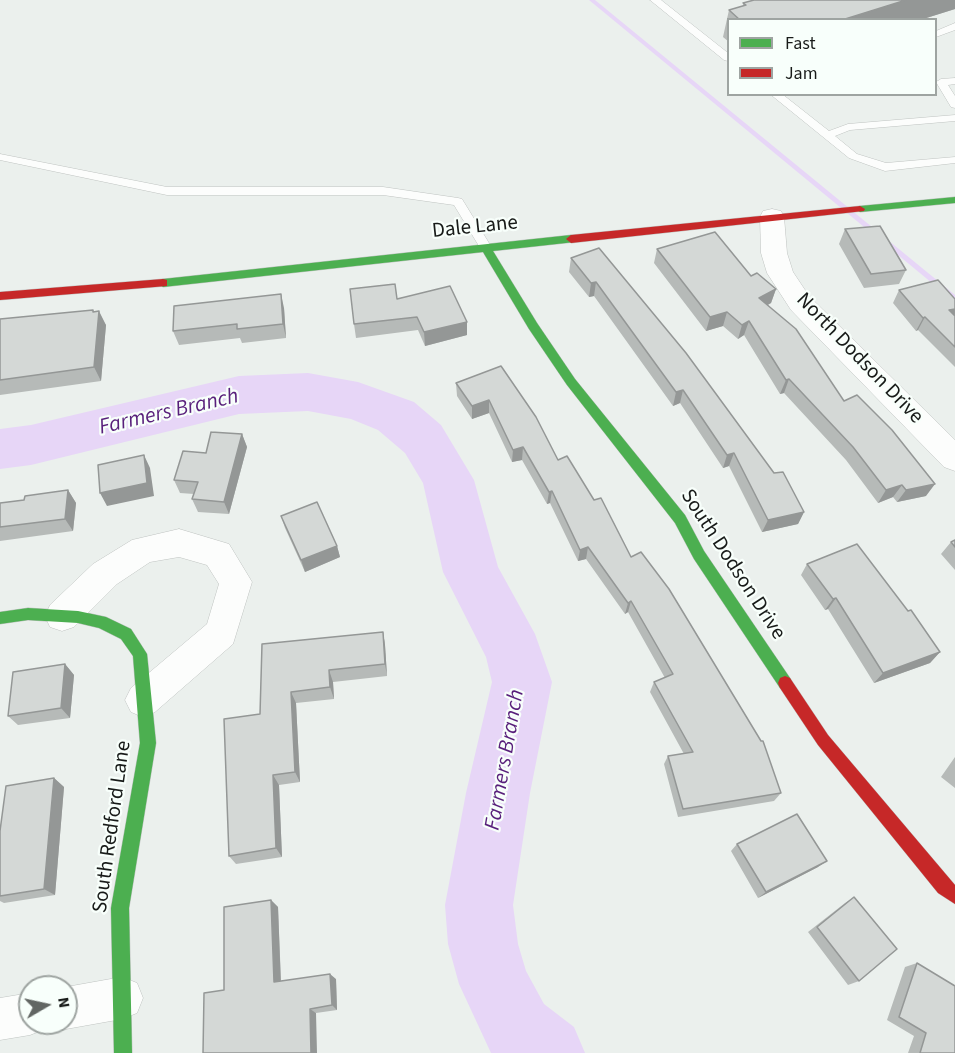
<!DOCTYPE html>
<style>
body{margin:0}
#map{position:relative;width:955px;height:1053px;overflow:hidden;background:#ebf0ed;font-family:"Source Sans 3",sans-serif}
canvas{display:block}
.legend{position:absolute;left:727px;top:18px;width:210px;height:78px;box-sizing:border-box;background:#f8fffb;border:2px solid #9ea4a1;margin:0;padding:8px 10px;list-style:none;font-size:18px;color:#181b19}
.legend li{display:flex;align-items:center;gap:12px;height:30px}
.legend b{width:30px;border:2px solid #9ea4a1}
.north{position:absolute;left:18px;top:975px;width:60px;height:60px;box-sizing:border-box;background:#f8fffb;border:2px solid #9ea4a1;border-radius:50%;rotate:81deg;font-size:16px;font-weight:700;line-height:24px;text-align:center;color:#181b19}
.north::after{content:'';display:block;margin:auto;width:21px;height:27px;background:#626663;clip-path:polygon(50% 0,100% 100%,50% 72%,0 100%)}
</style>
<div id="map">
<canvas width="955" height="1053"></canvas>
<ul class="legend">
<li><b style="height:8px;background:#4caf50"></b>Fast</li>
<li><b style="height:8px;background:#c62828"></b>Jam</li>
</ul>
<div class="north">N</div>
</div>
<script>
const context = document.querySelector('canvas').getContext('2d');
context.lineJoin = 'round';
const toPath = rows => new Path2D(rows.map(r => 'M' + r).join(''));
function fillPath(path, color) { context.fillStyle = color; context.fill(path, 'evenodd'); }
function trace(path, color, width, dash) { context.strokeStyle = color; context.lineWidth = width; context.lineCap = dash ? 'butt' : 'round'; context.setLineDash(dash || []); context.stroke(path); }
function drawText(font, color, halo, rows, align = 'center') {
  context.font = font + ' "Source Sans 3",sans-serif'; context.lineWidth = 4.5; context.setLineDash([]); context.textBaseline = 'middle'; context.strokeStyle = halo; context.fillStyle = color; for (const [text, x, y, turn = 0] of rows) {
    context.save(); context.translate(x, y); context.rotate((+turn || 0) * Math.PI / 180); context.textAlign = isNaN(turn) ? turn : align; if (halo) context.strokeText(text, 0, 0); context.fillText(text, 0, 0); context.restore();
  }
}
const stream = toPath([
 [589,0,595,0,955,295,955,302,589,0]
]);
const river = toPath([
 [308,373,358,382,414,402,441,425,474,480,498,567,535,634,552,682,530,793,513,905,518,944,526,971,544,1004,574,1027,585,1053,491,1053,459,984,448,944,445,905,466,793,492,682,486,657,443,572,423,483,405,453,378,430,351,419,308,411,239,414,31,465,0,469,0,429,31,425,239,376,308,373]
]);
const lane = toPath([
 [650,0,661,0,728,53,728,61,724,60,650,0],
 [955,23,955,30,936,37,936,31,955,23],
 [955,78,955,84,948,85,955,96,955,108,951,107,936,82,941,79,955,78],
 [770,94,782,94,829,131,848,124,955,115,955,121,850,130,835,136,857,154,886,163,955,157,955,163,885,171,849,158,770,94],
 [0,154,167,187,383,187,458,198,462,199,492,248,486,252,482,251,454,205,383,195,167,195,0,160,0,154]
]);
const street = toPath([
 [772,209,781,211,784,217,787,253,793,272,809,296,955,440,955,471,944,467,791,310,767,273,761,253,760,217,763,211,772,209],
 [179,529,229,544,252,582,233,644,155,712,143,717,131,712,125,700,131,688,207,624,219,584,207,565,179,557,150,562,117,584,74,627,62,631,50,627,45,616,50,605,93,564,132,540,179,529],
 [122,977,137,983,143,998,137,1013,122,1019,66,1029,51,1023,66,1023,66,987,122,977],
 [30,993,30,1023,47,1023,45,1029,30,1035,0,1040,0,998,30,993]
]);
const fast = toPath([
 [955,197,955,203,860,212,855,209,860,206,955,197],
 [571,235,576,239,575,242,493,251,537,323,575,379,685,515,704,551,790,678,792,683,790,688,785,690,780,688,694,559,675,523,567,385,529,329,483,252,163,287,157,283,163,279,571,235],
 [28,608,78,611,106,617,131,629,147,654,156,743,129,908,132,1053,114,1053,111,908,140,743,133,656,121,639,99,628,78,623,28,620,0,624,0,612,28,608]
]);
const jam = toPath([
 [860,206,865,209,864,211,571,243,566,239,571,235,860,206],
 [163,279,167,280,167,286,0,300,0,292,163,279],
 [785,676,790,678,828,735,955,885,955,904,938,893,818,745,780,688,778,683,780,678,785,676]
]);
const wall = toPath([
 [743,3,955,9,920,20,729,20,729,42,723,37,729,10,743,6],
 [845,229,906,270,899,284,864,288,839,244],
 [599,248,804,512,798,524,762,532,729,466,723,468,680,403,673,406,594,296,589,297,569,272,571,258],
 [657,249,751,276,776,289,771,303,768,305,844,401,926,496,897,502,893,497,878,503,846,460,784,393,780,394,744,335,738,339,723,326,706,331,654,263],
 [899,290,955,299,955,367,918,330,916,331,893,303],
 [397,299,467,322,467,335,425,346,418,330,356,338,354,324],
 [284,308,286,338,242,343,240,338,179,345,173,331],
 [94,312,106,325,101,381,0,395,0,319],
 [501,366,558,460,594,500,631,557,781,793,774,801,678,817,664,764,668,756,684,754,650,692,654,682,665,678,628,612,625,614,586,559,578,561,550,503,547,504,522,460,512,462,489,413,472,419,457,396,456,383],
 [242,434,247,447,229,514,198,512,192,499,194,494,180,493,174,480,206,453],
 [68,490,76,503,73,531,0,541,0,503,24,500],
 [281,516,337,546,340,557,305,572,285,528],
 [955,540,955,570,941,554,951,542],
 [807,564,940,652,930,663,874,683,828,609,825,610,801,575],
 [383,632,385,645,387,676,333,682,334,699,296,703,300,782,279,785,282,857,236,864,229,856,260,714,262,644],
 [65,664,74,675,70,718,18,725,8,716],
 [955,757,955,788,941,777],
 [54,778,64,787,55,895,4,903,0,901,0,831],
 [737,844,818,867,758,898,731,851],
 [854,897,859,981,848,985,808,932,845,903],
 [271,900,278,907,281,981,336,979,337,1010,316,1013,224,990],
 [917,963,955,1053,908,1053,914,1036,887,1020,905,967]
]);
const shadedWall = toPath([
 [906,0,955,0,955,9,920,20,842,20],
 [596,282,594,296,589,297,591,283],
 [776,289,771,303,754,312,759,298],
 [281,294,284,308,286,338,283,324],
 [955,309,955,318,949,310],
 [93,310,98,321,99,311,106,325,101,381,94,367],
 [727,312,723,326,706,331,710,317],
 [925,317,918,330,916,331,923,318],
 [749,321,744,335,738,339,742,325],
 [467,322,467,335,425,346,424,332],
 [789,379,784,393,780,394,786,380],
 [683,390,680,403,673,406,676,392],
 [489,400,489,413,472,419,472,406],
 [242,434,247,447,229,514,224,502],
 [523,447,522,460,512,462,513,450],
 [734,453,729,466,723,468,727,455],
 [144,455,150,468,154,496,107,506,100,493],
 [935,484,926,496,897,502,906,490],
 [902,485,893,497,878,503,886,490],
 [68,490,76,503,73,531,65,519],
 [552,491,550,503,547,504,549,492],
 [804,512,798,524,762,532,768,520],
 [337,546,340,557,305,572,301,560],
 [588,547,586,559,578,561,580,550],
 [836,598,828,609,825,610,833,599],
 [631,601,628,612,625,614,628,603],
 [383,632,385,645,387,676,385,664],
 [940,652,930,663,874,683,883,673],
 [65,664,74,675,70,718,61,708],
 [329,670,333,682,334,699,330,687],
 [291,692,296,703,300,782,295,772],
 [273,775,279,785,282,857,276,848],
 [54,778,64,787,55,895,44,889],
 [827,861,818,867,758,898,766,892],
 [271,900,278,907,281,987,274,982],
 [330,974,336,979,337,1010,332,1005],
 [310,1009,316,1013,317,1053,311,1053]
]);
const building = toPath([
 [754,0,906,0,842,20,740,20,729,10,746,5,743,3,754,0],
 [880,226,906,270,871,274,845,229,880,226],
 [715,232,751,276,757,273,776,289,759,298,796,329,844,401,857,395,892,430,935,484,906,490,902,485,886,490,853,447,789,379,786,380,749,321,742,325,727,312,710,317,657,249,715,232],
 [599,248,686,353,774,473,783,472,804,512,768,520,734,453,727,455,683,390,676,392,596,282,591,283,571,258,599,248],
 [938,280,955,299,955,309,949,310,955,316,955,347,925,317,923,318,899,290,938,280],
 [395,284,397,299,450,286,467,322,424,332,417,317,354,324,350,289,395,284],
 [281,294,283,324,237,329,237,324,173,331,174,306,281,294],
 [93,310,93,312,99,311,94,367,0,380,0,319,93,310],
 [501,366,536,417,558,460,567,456,594,500,601,498,631,557,641,552,669,589,761,741,763,741,781,793,683,809,668,756,693,752,654,682,673,674,631,601,628,603,588,547,580,550,552,491,549,492,523,447,513,450,489,400,472,406,456,383,501,366],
 [211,432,242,434,224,502,192,499,198,482,174,480,183,451,206,453,211,432],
 [144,455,147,483,100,493,98,465,144,455],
 [68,490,65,519,0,527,0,503,24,500,25,496,68,490],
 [317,502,337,546,301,560,281,516,317,502],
 [955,540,955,547,951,542,955,540],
 [857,544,908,611,911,610,940,652,883,673,836,598,833,599,807,564,857,544],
 [383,632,385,664,329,670,330,687,291,692,295,772,273,775,276,848,229,856,224,719,260,714,262,644,383,632],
 [65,664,61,708,8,716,13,672,65,664],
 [54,778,44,889,0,896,0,831,6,786,54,778],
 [797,814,827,861,766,892,737,844,797,814],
 [854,897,897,949,859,981,817,927,854,897],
 [271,900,274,982,330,974,332,1005,310,1009,311,1053,203,1053,204,993,224,990,224,907,271,900],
 [917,963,955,986,955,1053,920,1053,926,1033,899,1017,917,963]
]);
const streetNames = [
 ["Dale Lane",475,228,-6],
 ["North Dodson Drive",859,359,46],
 ["South Dodson Drive",732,565,57],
 ["South Redford Lane",113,827,-82]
];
const waterNames = [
 ["Farmers Branch",169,413,-13],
 ["Farmers Branch",506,760,-80]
];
fillPath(stream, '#e7d6f7');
fillPath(river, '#e7d6f7');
trace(lane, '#bfc3c1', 1);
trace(street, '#bfc3c1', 1);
trace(fast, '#bfc3c1', 1);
trace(jam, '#bfc3c1', 1);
fillPath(lane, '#fcfdfc');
fillPath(street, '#fcfdfc');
fillPath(fast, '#4caf50');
fillPath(jam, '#c62828');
fillPath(wall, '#b6bab8');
fillPath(shadedWall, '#949796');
fillPath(building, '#d4d8d6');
trace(building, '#949796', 1.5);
drawText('21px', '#181b19', '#f8fffb', streetNames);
drawText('italic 22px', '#581f7b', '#f8fffb', waterNames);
</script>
